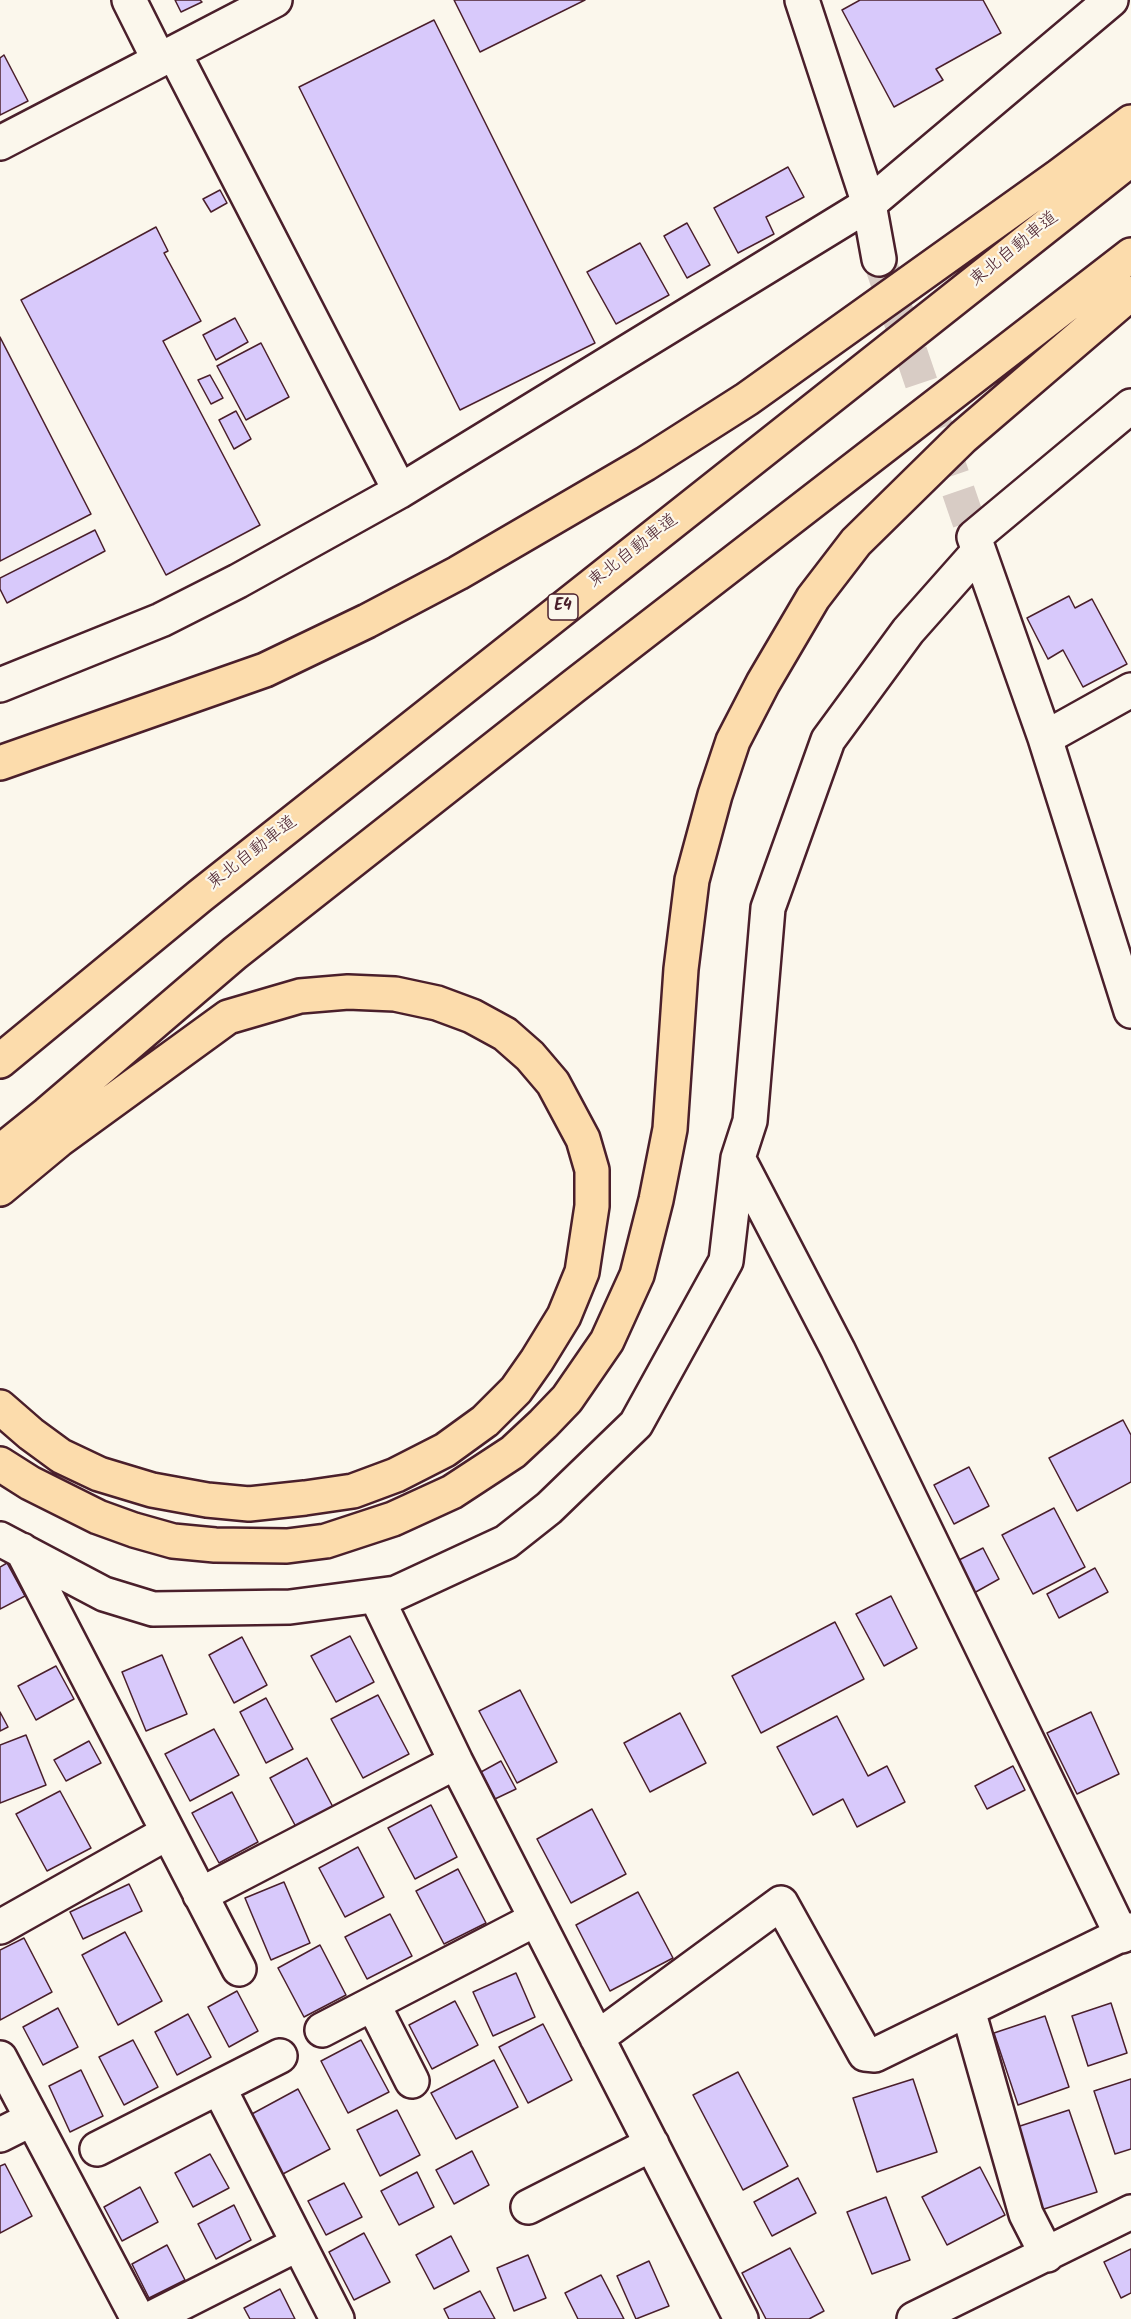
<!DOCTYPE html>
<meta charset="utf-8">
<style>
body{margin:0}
canvas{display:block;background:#fbf7ec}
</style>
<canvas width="1131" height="2319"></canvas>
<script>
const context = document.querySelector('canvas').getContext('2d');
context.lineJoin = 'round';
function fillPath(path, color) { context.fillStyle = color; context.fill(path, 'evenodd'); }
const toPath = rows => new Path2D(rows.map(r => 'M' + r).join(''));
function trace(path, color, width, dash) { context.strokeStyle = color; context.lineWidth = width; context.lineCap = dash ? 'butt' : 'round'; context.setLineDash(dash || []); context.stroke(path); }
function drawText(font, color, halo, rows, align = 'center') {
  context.font = font + ' Kalam,"Klee One",sans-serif'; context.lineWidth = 4.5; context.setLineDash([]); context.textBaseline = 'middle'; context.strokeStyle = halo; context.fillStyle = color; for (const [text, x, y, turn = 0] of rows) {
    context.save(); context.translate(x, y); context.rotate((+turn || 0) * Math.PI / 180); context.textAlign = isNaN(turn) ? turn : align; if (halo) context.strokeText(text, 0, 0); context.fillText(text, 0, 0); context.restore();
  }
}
const building = toPath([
 [175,0,200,0,202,2,181,12,175,0],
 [454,0,585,0,480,52,454,0],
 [860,0,983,0,1001,33,936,69,943,80,894,107,842,10,860,0],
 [434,20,595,343,460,410,299,87,434,20],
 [4,55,28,101,0,115,0,58,4,55],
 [788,167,804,197,766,217,774,234,738,253,714,208,788,167],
 [220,190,227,203,211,212,203,199,220,190],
 [687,223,710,265,687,278,664,236,687,223],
 [156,227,168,251,164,253,201,321,163,341,260,525,166,575,21,300,156,227],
 [640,243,669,295,616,324,587,272,640,243],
 [235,318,248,342,216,360,203,335,235,318],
 [0,337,91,514,0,561,0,337],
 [261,343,289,397,246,420,217,366,261,343],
 [210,375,223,398,211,404,198,380,210,375],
 [236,411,251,439,234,449,219,420,236,411],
 [95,530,105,551,7,603,0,589,0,578,95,530],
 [1069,596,1075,608,1092,599,1127,664,1083,687,1063,650,1048,659,1027,618,1069,596],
 [1123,1420,1131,1435,1131,1482,1077,1511,1049,1458,1123,1420],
 [969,1467,989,1506,954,1524,934,1485,969,1467],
 [1054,1508,1085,1567,1033,1594,1002,1535,1054,1508],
 [983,1548,999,1579,974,1593,957,1561,983,1548],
 [7,1563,25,1596,0,1609,0,1567,7,1563],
 [1095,1568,1108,1592,1059,1618,1047,1594,1095,1568],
 [891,1596,917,1648,884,1666,856,1614,891,1596],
 [835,1622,864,1679,761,1733,732,1676,835,1622],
 [350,1636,374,1682,336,1702,311,1656,350,1636],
 [242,1637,267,1685,234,1703,209,1655,242,1637],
 [162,1655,187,1714,146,1731,122,1672,162,1655],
 [56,1666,74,1699,36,1720,18,1686,56,1666],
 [520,1690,557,1762,517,1783,479,1711,520,1690],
 [378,1695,409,1754,363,1778,331,1719,378,1695],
 [266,1698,293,1749,266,1763,240,1712,266,1698],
 [0,1712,8,1727,0,1731,0,1712],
 [1091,1712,1119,1774,1077,1794,1047,1733,1091,1712],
 [680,1713,706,1763,650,1792,624,1743,680,1713],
 [837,1716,868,1776,887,1766,905,1802,857,1827,843,1799,813,1815,777,1747,837,1716],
 [214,1729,239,1775,190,1801,165,1754,214,1729],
 [26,1735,46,1785,0,1803,0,1745,26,1735],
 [89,1741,101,1763,66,1781,54,1760,89,1741],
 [307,1758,333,1807,296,1827,270,1778,307,1758],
 [501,1761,516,1789,495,1799,481,1772,501,1761],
 [1013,1766,1025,1790,987,1809,975,1786,1013,1766],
 [60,1791,91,1848,47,1871,16,1814,60,1791],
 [232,1792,258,1842,219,1863,192,1813,232,1792],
 [431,1805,457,1857,415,1879,388,1828,431,1805],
 [592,1809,626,1874,571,1903,537,1839,592,1809],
 [358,1847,384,1897,345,1917,319,1868,358,1847],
 [458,1869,486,1923,444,1944,416,1891,458,1869],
 [284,1882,310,1943,271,1960,245,1898,284,1882],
 [129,1884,142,1911,83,1939,70,1912,129,1884],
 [638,1892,673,1958,610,1991,576,1925,638,1892],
 [390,1914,412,1956,367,1979,345,1937,390,1914],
 [125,1932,162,2001,118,2025,82,1955,125,1932],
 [24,1938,52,1992,0,2020,0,1950,24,1938],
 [320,1945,346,1995,304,2017,278,1968,320,1945],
 [516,1973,535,2017,493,2036,473,1992,516,1973],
 [237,1991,258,2031,229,2047,208,2007,237,1991],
 [455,2001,478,2045,432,2069,409,2025,455,2001],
 [1111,2003,1127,2053,1088,2066,1072,2016,1111,2003],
 [58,2008,78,2047,43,2065,23,2027,58,2008],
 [188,2014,211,2057,177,2075,155,2032,188,2014],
 [1045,2016,1069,2087,1018,2105,994,2033,1045,2016],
 [543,2024,572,2080,528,2103,499,2047,543,2024],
 [133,2040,158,2087,124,2105,99,2057,133,2040],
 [361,2040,389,2092,348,2113,321,2061,361,2040],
 [494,2060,518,2107,456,2139,431,2093,494,2060],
 [81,2070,103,2116,70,2132,49,2086,81,2070],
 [738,2072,788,2166,743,2190,693,2095,738,2072],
 [913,2079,937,2152,877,2172,853,2098,913,2079],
 [1131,2079,1131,2149,1115,2154,1094,2091,1131,2079],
 [298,2089,330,2149,281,2175,250,2115,298,2089],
 [397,2110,420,2155,380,2176,357,2130,397,2110],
 [1069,2110,1097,2192,1041,2210,1014,2128,1069,2110],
 [472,2151,489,2185,454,2204,436,2170,472,2151],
 [210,2154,229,2188,193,2207,175,2173,210,2154],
 [5,2164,32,2216,0,2233,0,2166,5,2164],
 [980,2167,1005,2215,947,2245,922,2197,980,2167],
 [417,2172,434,2207,399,2225,381,2191,417,2172],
 [798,2178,816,2213,772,2236,754,2202,798,2178],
 [344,2183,362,2217,326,2235,308,2201,344,2183],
 [140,2187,158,2222,122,2241,104,2207,140,2187],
 [886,2197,910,2260,872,2274,847,2212,886,2197],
 [234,2205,251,2240,216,2259,198,2224,234,2205],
 [364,2233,390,2282,354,2300,329,2252,364,2233],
 [451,2236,469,2271,434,2289,416,2255,451,2236],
 [167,2245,185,2280,149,2298,132,2264,167,2245],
 [790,2248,824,2311,809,2319,766,2319,742,2273,790,2248],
 [1131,2249,1131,2293,1121,2298,1104,2262,1131,2249],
 [528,2255,546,2298,514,2311,497,2268,528,2255],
 [649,2261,669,2306,636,2319,617,2276,649,2261],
 [601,2275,624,2319,578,2319,565,2293,601,2275],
 [280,2289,295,2319,250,2319,244,2308,280,2289],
 [480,2291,495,2319,449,2319,444,2309,480,2291]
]);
const streetTunnel = toPath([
 [879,259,974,537]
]);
const street = toPath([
 [129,0,159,60],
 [174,53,400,491],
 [0,143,275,0],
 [869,204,879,259],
 [1131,406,974,537,1045,738,1131,1011],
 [0,685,161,620,238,581,400,491,869,204,1111,0],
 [1045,738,1131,690],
 [738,1158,838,1350,1122,1936],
 [0,1539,104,1594,153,1609,290,1607,396,1593,506,1542,549,1508,636,1424,726,1261,738,1158,750,1121,768,908,828,740,908,631,978,552],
 [22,1550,239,1969],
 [376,1596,456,1762,741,2319],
 [200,1895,456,1762],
 [0,1927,167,1833],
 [373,2004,412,2081],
 [968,2010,1026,2214,1047,2255],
 [322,2030,536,1919],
 [597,2038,781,1903,865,2054,875,2055,1131,1930],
 [0,2058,138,2319],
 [219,2088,337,2319],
 [0,2135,32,2119],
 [97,2149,280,2056],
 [528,2207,652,2144],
 [150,2319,298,2244],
 [914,2319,1131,2212]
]);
const secondary = toPath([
 [802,0,869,204]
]);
const highway = toPath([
 [0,763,265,670,367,621,458,573,645,464,747,399,1059,176,1131,122],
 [0,1061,200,896,1131,159],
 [0,1152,47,1114,235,953,574,686,1131,255],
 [0,1189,59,1140,228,1017,300,996,348,992,395,994,437,1003,472,1016,505,1034,530,1056,553,1083,583,1139,592,1170,592,1206,582,1272,564,1316,537,1360,516,1390,485,1421,445,1450,396,1475,353,1491,305,1498,249,1504,207,1500,152,1490,99,1474,61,1456,31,1434,0,1407],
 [0,1464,30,1483,98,1517,134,1530,173,1541,215,1545,287,1546,326,1541,393,1519,452,1492,513,1452,543,1424,567,1399,607,1341,637,1275,656,1200,670,1129,681,969,692,880,715,795,733,741,763,683,813,598,856,542,963,437,1131,293]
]);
const shields = [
 [563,607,30]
];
const shieldNames = [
 ["E4",563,607]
];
const streetNames = [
 ["東北自動車道",1015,250,-39],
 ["東北自動車道",634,552,-38],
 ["東北自動車道",253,854,-38]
];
fillPath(building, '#d8c9fb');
trace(building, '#4a1f2b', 1.5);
trace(streetTunnel, '#d8ccc5', 33, [33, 16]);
trace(street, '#4a1f2b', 38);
trace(secondary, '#4a1f2b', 38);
trace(highway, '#4a1f2b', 38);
trace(street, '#fbf7ec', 33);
trace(secondary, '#fbf7ec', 33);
trace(highway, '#fcdcac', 33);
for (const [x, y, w] of shields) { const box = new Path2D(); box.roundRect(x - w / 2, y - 13, w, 26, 4.5); context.fillStyle = '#fbf7ec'; context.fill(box); trace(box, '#4a1f2b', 1.5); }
drawText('bold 16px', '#4a1f2b', null, shieldNames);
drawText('18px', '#4a1f2b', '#fbf7ec', streetNames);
</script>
